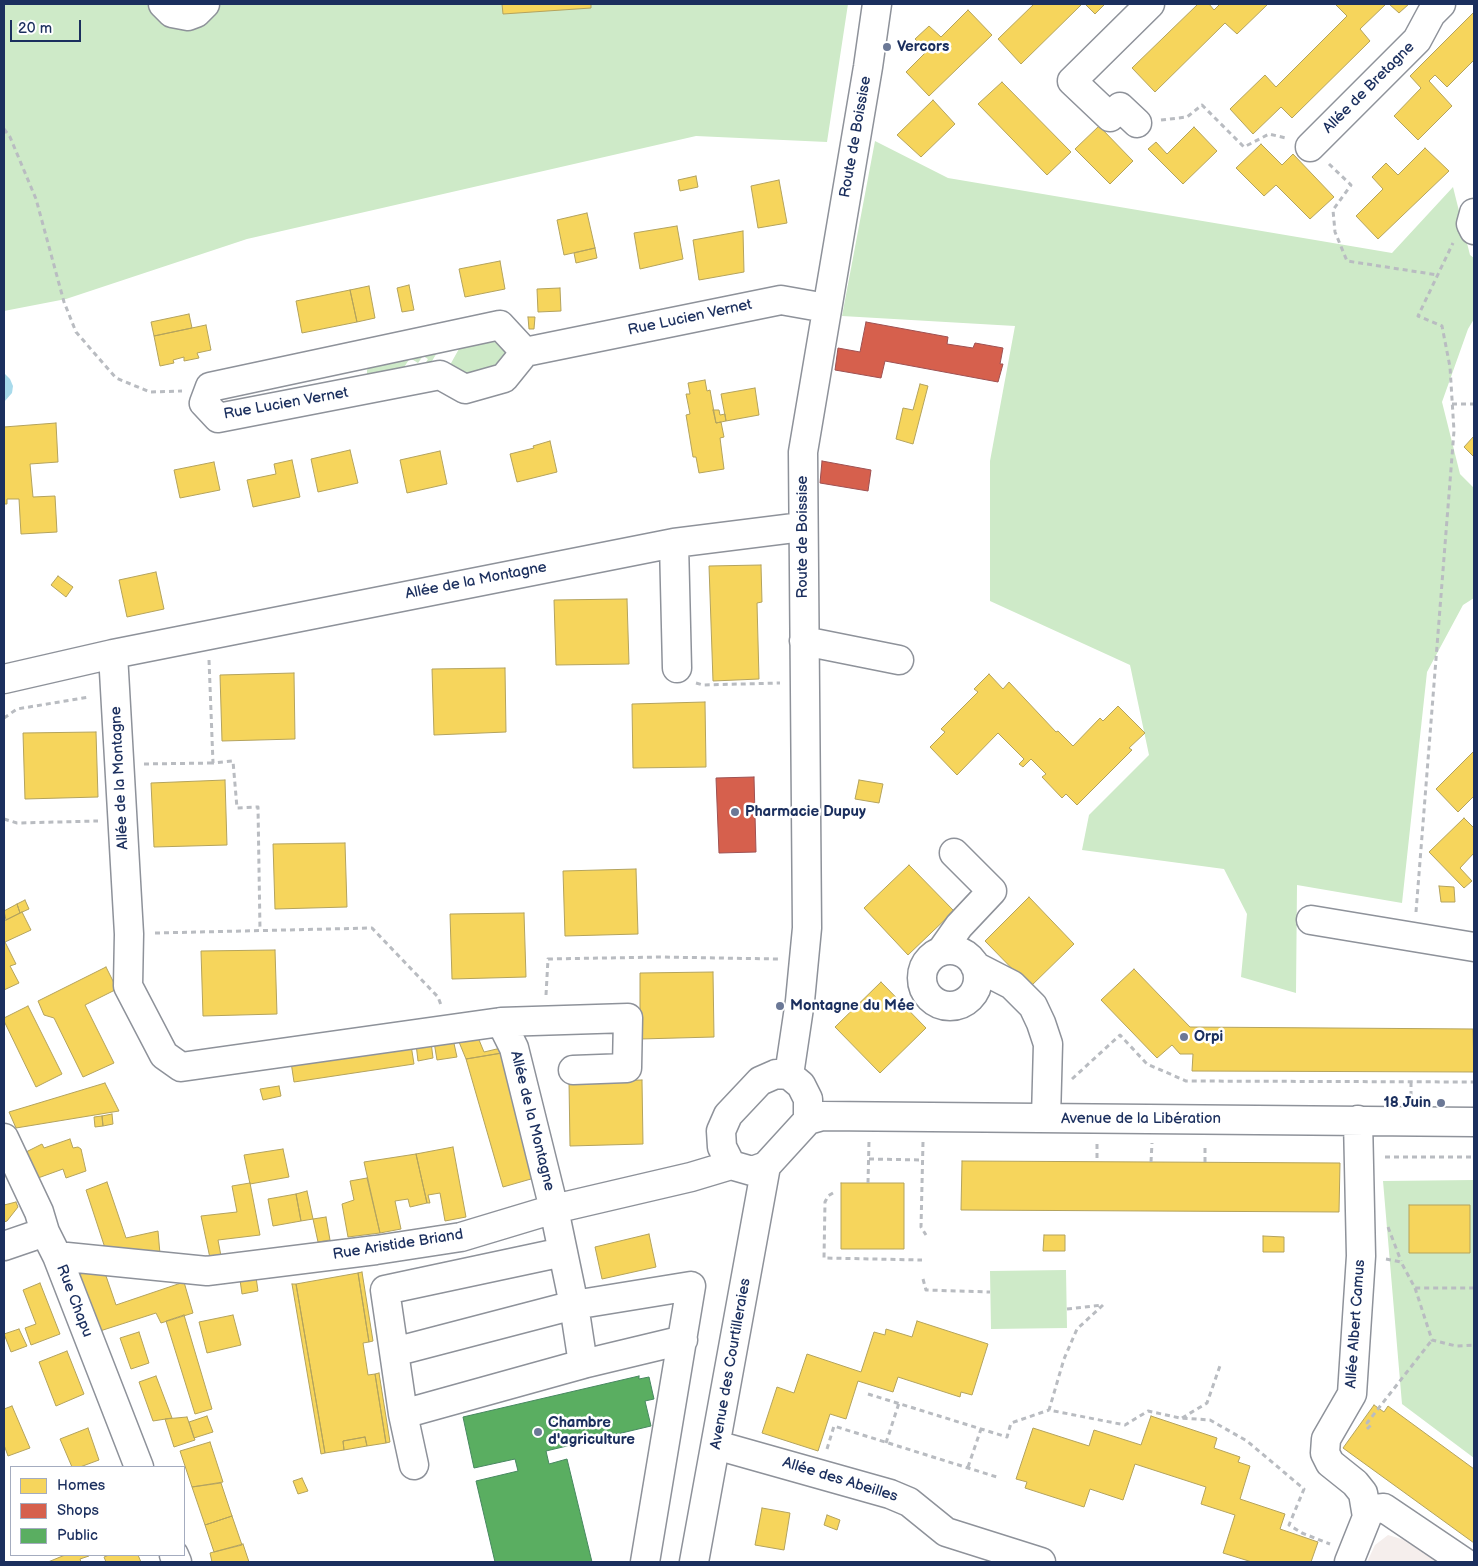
<!DOCTYPE html>
<meta charset="utf-8">
<style>
body{margin:0}
#map{position:relative;width:1478px;height:1566px;overflow:hidden;background:#fff;font-family:"Balsamiq Sans",sans-serif}
canvas{display:block}
.frame{position:absolute;inset:0;border:5px solid #1b2f5e;pointer-events:none}
.legend{position:absolute;left:10px;top:1466px;width:175px;height:90px;box-sizing:border-box;background:#fff;border:1px solid #a4acbf;margin:0;padding:6px 9px;list-style:none;font-size:15px;color:#1b2f5e}
.legend li{display:flex;align-items:center;gap:10px;height:25px}
.legend b{width:25px;border:1px solid #a4acbf}
.scale{position:absolute;left:10px;top:20px;width:71px;height:22px;box-sizing:border-box;border:2px solid #1b2f5e;border-top:0;padding-left:6px;font-size:15px;line-height:18px;white-space:nowrap;color:#1b2f5e;-webkit-text-stroke:4px #fff;paint-order:stroke}
</style>
<div id="map">
<canvas width="1478" height="1566"></canvas>
<div class="frame"></div>
<ul class="legend">
<li><b style="height:14px;background:#f6d55c"></b>Homes</li>
<li><b style="height:14px;background:#d6604d"></b>Shops</li>
<li><b style="height:14px;background:#5aae61"></b>Public</li>
</ul>
<div class="scale">20 m</div>
</div>
<script>
const context = document.querySelector('canvas').getContext('2d');
context.lineJoin = 'round';
function fillPath(path, color) { context.fillStyle = color; context.fill(path, 'evenodd'); }
const toPath = rows => new Path2D(rows.map(r => 'M' + r).join(''));
function trace(path, color, width, dash) { context.strokeStyle = color; context.lineWidth = width; context.lineCap = dash ? 'butt' : 'round'; context.setLineDash(dash || []); context.stroke(path); }
function drawText(font, color, halo, rows, align = 'center') {
  context.font = font + ' "Balsamiq Sans",sans-serif'; context.lineWidth = 5; context.setLineDash([]); context.textBaseline = 'middle'; context.strokeStyle = halo; context.fillStyle = color; for (const [text, x, y, turn = 0] of rows) {
    context.save(); context.translate(x, y); context.rotate((+turn || 0) * Math.PI / 180); context.textAlign = isNaN(turn) ? turn : align; if (halo) context.strokeText(text, 0, 0); context.fillText(text, 0, 0); context.restore();
  }
}
const built = toPath([
 [1388,1535,1408,1541,1439,1562,1367,1562,1375,1545]
]);
const green = toPath([
 [4,4,848,4,827,142,696,136,247,239,66,299,4,311],
 [875,141,948,178,1392,253,1453,187,1470,255,1474,258,1474,319,1468,329,1442,402,1460,474,1474,488,1474,598,1463,605,1427,672,1402,903,1297,885,1296,993,1241,977,1247,914,1224,869,1082,850,1089,815,1149,755,1130,665,990,601,990,461,1015,326,842,316],
 [494,342,502,345,508,354,504,366,473,379,420,372,428,359,423,356,418,363,410,358,399,375,367,376,367,370,371,364,438,351,432,361,439,366,442,360,450,365,460,347],
 [1474,1180,1474,1458,1402,1404,1383,1181],
 [1066,1270,1067,1328,991,1329,990,1271]
]);
const water = toPath([
 [4,373,10,379,13,386,12,393,4,402]
]);
const homes = toPath([
 [502,4,591,4,591,8,503,14,502,4],
 [1034,4,1082,4,1021,64,998,39,1034,4],
 [1085,4,1105,4,1095,14,1085,4],
 [1198,4,1209,4,1214,10,1220,4,1268,4,1237,34,1225,23,1155,92,1132,68,1198,4],
 [1337,4,1386,4,1360,29,1370,41,1292,118,1281,107,1253,134,1230,109,1265,75,1276,87,1347,16,1336,5,1337,4],
 [1389,4,1409,4,1399,13,1389,4],
 [968,10,992,35,929,96,906,72,927,51,915,39,929,26,941,37,968,10],
 [1474,12,1474,60,1447,87,1435,75,1429,81,1452,106,1418,140,1394,116,1421,88,1410,76,1474,12],
 [1002,82,1071,152,1047,175,978,104,1002,82],
 [933,100,955,124,921,157,897,135,933,100],
 [1099,126,1133,161,1110,184,1075,149,1099,126],
 [1194,127,1217,151,1183,184,1148,149,1156,142,1167,154,1194,127],
 [1261,144,1282,165,1293,154,1334,197,1310,219,1276,185,1264,196,1236,168,1261,144],
 [1425,148,1449,171,1378,239,1356,216,1383,189,1372,177,1386,163,1398,175,1425,148],
 [696,176,698,187,680,191,678,180,696,176],
 [779,180,787,223,758,228,751,186,779,180],
 [587,213,595,248,564,255,557,220,587,213],
 [677,226,683,259,640,269,634,233,677,226],
 [743,231,744,272,699,280,693,240,743,231],
 [595,248,597,258,576,263,574,253,595,248],
 [500,261,505,289,465,297,459,269,500,261],
 [409,285,414,310,402,312,397,288,409,285],
 [369,286,375,318,357,322,350,290,369,286],
 [560,288,561,311,538,312,537,289,560,288],
 [350,290,357,322,302,333,296,301,350,290],
 [189,314,192,328,154,336,151,322,189,314],
 [528,317,535,317,534,329,529,329,528,317],
 [206,325,211,350,197,353,199,358,184,361,184,357,173,360,174,363,160,366,154,336,206,325],
 [705,380,707,391,710,390,716,423,721,422,724,437,720,438,724,469,699,473,696,457,693,457,686,415,690,414,686,394,690,394,688,383,705,380],
 [920,384,928,386,913,444,896,439,903,408,913,410,920,384],
 [755,388,759,415,726,421,721,394,755,388],
 [713,410,719,410,720,415,725,414,726,421,716,423,713,410],
 [56,423,58,462,30,464,33,497,55,496,57,532,21,534,19,499,7,499,7,504,4,504,4,427,56,423],
 [1474,436,1474,457,1464,447,1474,436],
 [550,441,557,472,517,482,510,454,534,448,533,446,550,441],
 [350,450,358,483,318,492,311,459,350,450],
 [440,451,447,484,407,493,400,460,440,451],
 [292,460,300,497,253,507,247,480,276,474,274,464,292,460],
 [214,462,220,490,180,498,174,470,214,462],
 [761,565,762,602,757,603,759,679,713,681,709,566,761,565],
 [156,572,164,609,127,617,119,580,156,572],
 [58,576,73,587,66,597,51,585,58,576],
 [627,599,629,664,556,665,554,600,627,599],
 [505,668,506,732,434,735,432,669,505,668],
 [294,673,295,739,222,741,220,675,294,673],
 [989,674,1003,689,1009,682,1056,732,1058,731,1073,746,1100,718,1103,721,1118,706,1145,733,1129,748,1132,750,1077,805,1066,794,1062,798,1042,777,1046,774,1031,759,1023,767,1019,764,1024,759,998,733,957,775,930,747,945,732,941,729,978,692,974,689,989,674],
 [705,702,706,767,633,768,632,704,705,702],
 [96,732,98,797,25,799,23,733,96,732],
 [1474,751,1474,796,1458,812,1436,789,1474,751],
 [225,780,227,845,154,847,151,783,225,780],
 [859,780,883,784,879,803,855,799,859,780],
 [1464,818,1474,828,1474,853,1460,868,1472,881,1464,888,1429,852,1464,818],
 [345,843,347,907,275,909,273,844,345,843],
 [909,865,954,911,908,955,864,908,909,865],
 [636,869,638,934,565,936,563,871,636,869],
 [1439,886,1454,887,1455,902,1441,902,1439,886],
 [1029,897,1074,944,1030,987,985,941,1029,897],
 [25,900,29,909,20,913,17,904,25,900],
 [17,904,20,913,6,920,4,911,17,904],
 [22,912,31,930,5,942,16,964,10,966,19,983,4,990,4,921,22,912],
 [524,913,526,977,452,979,450,914,524,913],
 [275,950,277,1014,203,1016,201,951,275,950],
 [106,967,117,989,85,1005,114,1063,83,1077,54,1018,44,1015,38,1001,106,967],
 [1134,969,1190,1027,1473,1029,1474,1072,1192,1071,1193,1054,1180,1054,1172,1045,1157,1058,1101,1000,1134,969],
 [713,972,714,1037,640,1039,640,973,713,972],
 [881,982,926,1028,880,1073,835,1027,881,982],
 [28,1006,62,1074,36,1087,4,1021,4,1018,28,1006],
 [477,1035,484,1052,501,1048,502,1053,466,1059,459,1042,477,1035],
 [453,1039,457,1057,437,1060,434,1042,453,1039],
 [431,1042,433,1058,418,1061,416,1044,431,1042],
 [411,1045,414,1064,294,1082,291,1062,411,1045],
 [502,1053,538,1177,503,1187,466,1059,502,1053],
 [642,1080,643,1144,570,1146,569,1082,642,1080],
 [105,1083,119,1111,16,1128,9,1112,105,1083],
 [279,1086,281,1096,263,1100,260,1089,279,1086],
 [112,1114,113,1124,103,1126,102,1116,112,1114],
 [102,1116,103,1126,95,1127,94,1117,102,1116],
 [70,1139,73,1148,78,1147,81,1149,86,1171,66,1178,63,1169,38,1178,26,1152,42,1144,44,1148,70,1139],
 [453,1147,466,1217,445,1221,440,1193,428,1195,430,1203,427,1203,416,1154,453,1147],
 [283,1149,289,1177,250,1184,244,1155,283,1149],
 [416,1154,427,1203,410,1207,408,1199,395,1201,401,1229,380,1233,364,1162,416,1154],
 [962,1161,1340,1163,1339,1212,961,1210,962,1161],
 [367,1178,380,1233,348,1237,342,1204,354,1200,350,1181,367,1178],
 [107,1182,126,1238,158,1231,160,1254,106,1251,86,1190,107,1182],
 [250,1183,260,1235,218,1240,221,1256,210,1258,201,1216,237,1212,232,1186,250,1183],
 [841,1183,904,1183,904,1249,841,1249,841,1183],
 [307,1191,313,1219,301,1221,296,1194,307,1191],
 [296,1194,301,1221,273,1226,268,1199,296,1194],
 [16,1202,18,1207,7,1221,4,1222,4,1205,16,1202],
 [1409,1205,1470,1205,1470,1253,1409,1253,1409,1205],
 [326,1217,330,1240,318,1242,313,1219,326,1217],
 [649,1234,656,1267,602,1279,595,1247,649,1234],
 [1044,1235,1065,1235,1065,1251,1043,1251,1044,1235],
 [1263,1236,1284,1237,1284,1252,1263,1252,1263,1236],
 [79,1272,105,1273,116,1305,184,1282,193,1313,161,1323,156,1313,100,1331,79,1272],
 [362,1272,373,1341,369,1342,358,1273,362,1272],
 [358,1273,369,1342,363,1343,368,1375,375,1374,386,1443,367,1446,365,1437,343,1441,344,1450,325,1453,296,1284,358,1273],
 [256,1277,258,1291,242,1294,240,1280,256,1277],
 [40,1283,60,1334,31,1345,25,1328,36,1324,23,1290,40,1283],
 [292,1284,296,1284,325,1453,321,1454,292,1284],
 [184,1315,212,1409,195,1414,166,1321,184,1315],
 [233,1315,241,1345,207,1353,199,1322,233,1315],
 [917,1321,988,1344,972,1395,961,1392,960,1397,898,1377,893,1392,858,1381,846,1419,830,1414,818,1451,762,1433,777,1387,794,1393,807,1354,861,1372,874,1332,885,1335,886,1329,912,1337,917,1321],
 [19,1329,27,1346,11,1352,4,1334,19,1329],
 [139,1332,149,1363,131,1369,120,1338,139,1332],
 [67,1351,84,1394,56,1406,39,1362,67,1351],
 [379,1373,390,1442,386,1443,375,1374,379,1373],
 [156,1376,172,1418,153,1421,139,1382,156,1376],
 [1374,1405,1384,1412,1388,1406,1474,1469,1474,1543,1343,1448,1374,1405],
 [12,1406,30,1448,8,1456,4,1445,4,1409,12,1406],
 [207,1416,213,1432,194,1438,189,1422,207,1416],
 [1151,1416,1217,1438,1214,1448,1240,1457,1238,1462,1250,1466,1240,1499,1285,1514,1280,1529,1318,1542,1311,1562,1252,1562,1223,1553,1235,1515,1201,1504,1206,1487,1135,1464,1123,1500,1090,1489,1084,1507,1025,1488,1027,1482,1016,1479,1033,1428,1089,1446,1094,1430,1141,1445,1151,1416],
 [187,1417,195,1440,174,1447,165,1419,187,1417],
 [88,1428,99,1460,80,1467,72,1467,60,1439,88,1428],
 [365,1437,367,1446,344,1450,343,1441,365,1437],
 [210,1442,223,1482,192,1487,180,1451,210,1442],
 [302,1478,308,1491,298,1494,293,1481,302,1478],
 [221,1483,232,1516,205,1525,192,1487,221,1483],
 [762,1508,790,1513,784,1550,755,1545,762,1508],
 [827,1515,840,1520,837,1530,824,1525,827,1515],
 [232,1516,242,1545,214,1552,205,1525,232,1516],
 [243,1544,249,1562,212,1562,210,1553,243,1544],
 [65,1555,89,1555,89,1556,80,1559,81,1562,48,1562,65,1555],
 [109,1555,138,1555,141,1562,106,1562,104,1557,109,1555]
]);
const shops = toPath([
 [866,322,948,337,947,344,973,348,975,343,1003,348,1000,364,1003,364,998,382,885,361,881,378,835,370,838,348,860,352,866,322],
 [822,461,871,470,868,491,820,483,822,461],
 [754,777,756,852,719,853,716,778,754,777]
]);
const public = toPath([
 [639,1376,639,1379,649,1377,654,1399,645,1401,651,1426,546,1451,549,1464,567,1459,592,1562,495,1562,476,1481,518,1471,515,1459,474,1468,463,1417,639,1376]
]);
const path = toPath([
 [1161,120,1187,117,1202,105,1244,147,1269,134,1286,138],
 [4,129,10,137,36,199,64,302,76,332,116,378,150,392,182,391],
 [1329,164,1351,185,1333,210,1335,232,1347,261,1438,275],
 [1452,404,1474,404],
 [209,660,213,763,233,761,237,808,258,807,260,930],
 [696,683,703,685,780,683],
 [4,718,17,709,89,697],
 [144,764,213,763],
 [4,819,17,823,98,821],
 [1416,912,1454,431,1450,367,1442,326,1418,316,1453,243],
 [155,933,372,928,438,997,441,1005],
 [546,995,548,959,660,957,779,959],
 [1072,1079,1120,1035,1147,1064,1186,1081,1474,1082],
 [1411,1082,1411,1096],
 [923,1142,921,1227,926,1235],
 [1097,1144,1097,1162],
 [1385,1157,1474,1157],
 [869,1159,922,1160],
 [1151,1162,1152,1143],
 [1205,1162,1205,1144],
 [868,1183,869,1141],
 [833,1193,828,1196,825,1202,824,1258,922,1260],
 [1388,1227,1401,1261],
 [1386,1259,1401,1262,1415,1288,1474,1288],
 [923,1279,926,1290,990,1292],
 [1415,1288,1432,1340,1456,1346,1474,1345],
 [1103,1305,1077,1329,1064,1359,1049,1410,1125,1425,1148,1411,1180,1418,1210,1420,1247,1441,1304,1489,1289,1525,1302,1533,1330,1544],
 [1067,1309,1102,1305],
 [868,1394,1007,1437,1011,1423,1049,1410],
 [1182,1418,1207,1403,1221,1363],
 [1367,1429,1371,1425,1367,1423,1432,1340],
 [886,1443,899,1403],
 [827,1449,834,1426,1000,1478],
 [968,1467,981,1429]
]);
const minor = toPath([
 [163,4,172,13,188,16,196,13,205,4],
 [1137,123,1120,107,1110,117,1072,81,1150,4],
 [1310,147,1417,40,1431,14,1441,4],
 [1474,213,1471,224,1474,230],
 [500,325,525,352,504,378,465,389,440,375,218,418,204,403,210,387,500,325],
 [525,352,781,300,826,308],
 [674,543,677,668],
 [804,641,899,660],
 [4,679,113,654],
 [1311,920,1474,947],
 '922 978a28 28 0 1 1 56 0a28 28 0 1 1-56 0Z',
 [942,950,959,926,992,891,954,853],
 [975,966,1012,985,1033,1006,1041,1023,1048,1044,1046,1118],
 [501,1022,628,1018,627,1068,573,1070],
 [776,1074,789,1075,801,1085,808,1099,808,1120,766,1166,752,1171,731,1165,722,1147,721,1131,728,1115,760,1081,776,1074],
 [789,1075,800,1001,807,928,803,452,868,67,877,4],
 [808,1120,822,1116,1474,1122],
 [4,1138,39,1212,45,1232,57,1256,139,1467],
 [4,1246,45,1232],
 [57,1256,207,1271,376,1250,461,1237,554,1209,691,1177,731,1165],
 [394,1352,574,1305,691,1286,645,1562],
 [583,1364,574,1305,554,1209,514,1048,501,1022,181,1067,164,1055,128,986,129,934,113,654,674,543,802,527],
 [403,1414,583,1364,683,1340],
 [716,1445,890,1494,909,1502,946,1532,1041,1562],
 [414,1465,403,1414,385,1290,563,1252],
 [1366,1510,1384,1508,1464,1562],
 [174,1555,177,1562],
 [694,1562,766,1166],
 [1349,1562,1367,1517,1363,1493,1355,1483,1330,1463,1325,1453,1326,1439,1352,1394,1361,1256,1358,1120]
]);
const markers = [
 [887,47,5,"#6b7896"],
 [735,812,5,"#6b7896"],
 [780,1006,5,"#6b7896"],
 [1184,1037,5,"#6b7896"],
 [1441,1103,5,"#6b7896"],
 [538,1432,5,"#6b7896"]
];
const poiNames = [
 ["Vercors",897,47],
 ["Pharmacie Dupuy",745,812],
 ["Montagne du Mée",790,1006],
 ["Orpi",1194,1037],
 ["18 Juin",1431,1103,"right"],
 ["Chambre",548,1423],
 ["d'agriculture",548,1440]
];
const streetNames = [
 ["Allée de Bretagne",1369,88,-45],
 ["Route de Boissise",856,137,-80],
 ["Rue Lucien Vernet",690,318,-12],
 ["Rue Lucien Vernet",286,404,-10],
 ["Route de Boissise",803,537,-90],
 ["Allée de la Montagne",476,581,-11],
 ["Allée de la Montagne",120,778,-93],
 ["Avenue de la Libération",1141,1119],
 ["Allée de la Montagne",532,1121,76],
 ["Rue Aristide Briand",398,1245,-9],
 ["Rue Chapu",74,1301,69],
 ["Allée Albert Camus",1356,1324,-86],
 ["Avenue des Courtilleraies",731,1364,-80],
 ["Allée des Abeilles",840,1480,17]
];
fillPath(built, '#f5eeec');
fillPath(green, '#ceeac8');
fillPath(water, '#a8daeb');
fillPath(homes, '#f6d55c');
trace(homes, '#b4a35d', 1);
fillPath(shops, '#d6604d');
trace(shops, '#9e5152', 1);
fillPath(public, '#5aae61');
trace(public, '#478860', 1);
trace(minor, '#8e929a', 31);
trace(path, '#b9bcc1', 3, [5, 4]);
trace(minor, '#fff', 28);
for (const [x, y, r, color] of markers) { const dot = new Path2D(); dot.arc(x, y, r, 0, 2 * Math.PI); context.fillStyle = color; context.fill(dot); trace(dot, '#fff', 2); }
drawText('bold 15px', '#1b2f5e', '#fff', poiNames, 'left');
drawText('15px', '#1b2f5e', '#fff', streetNames);
</script>
